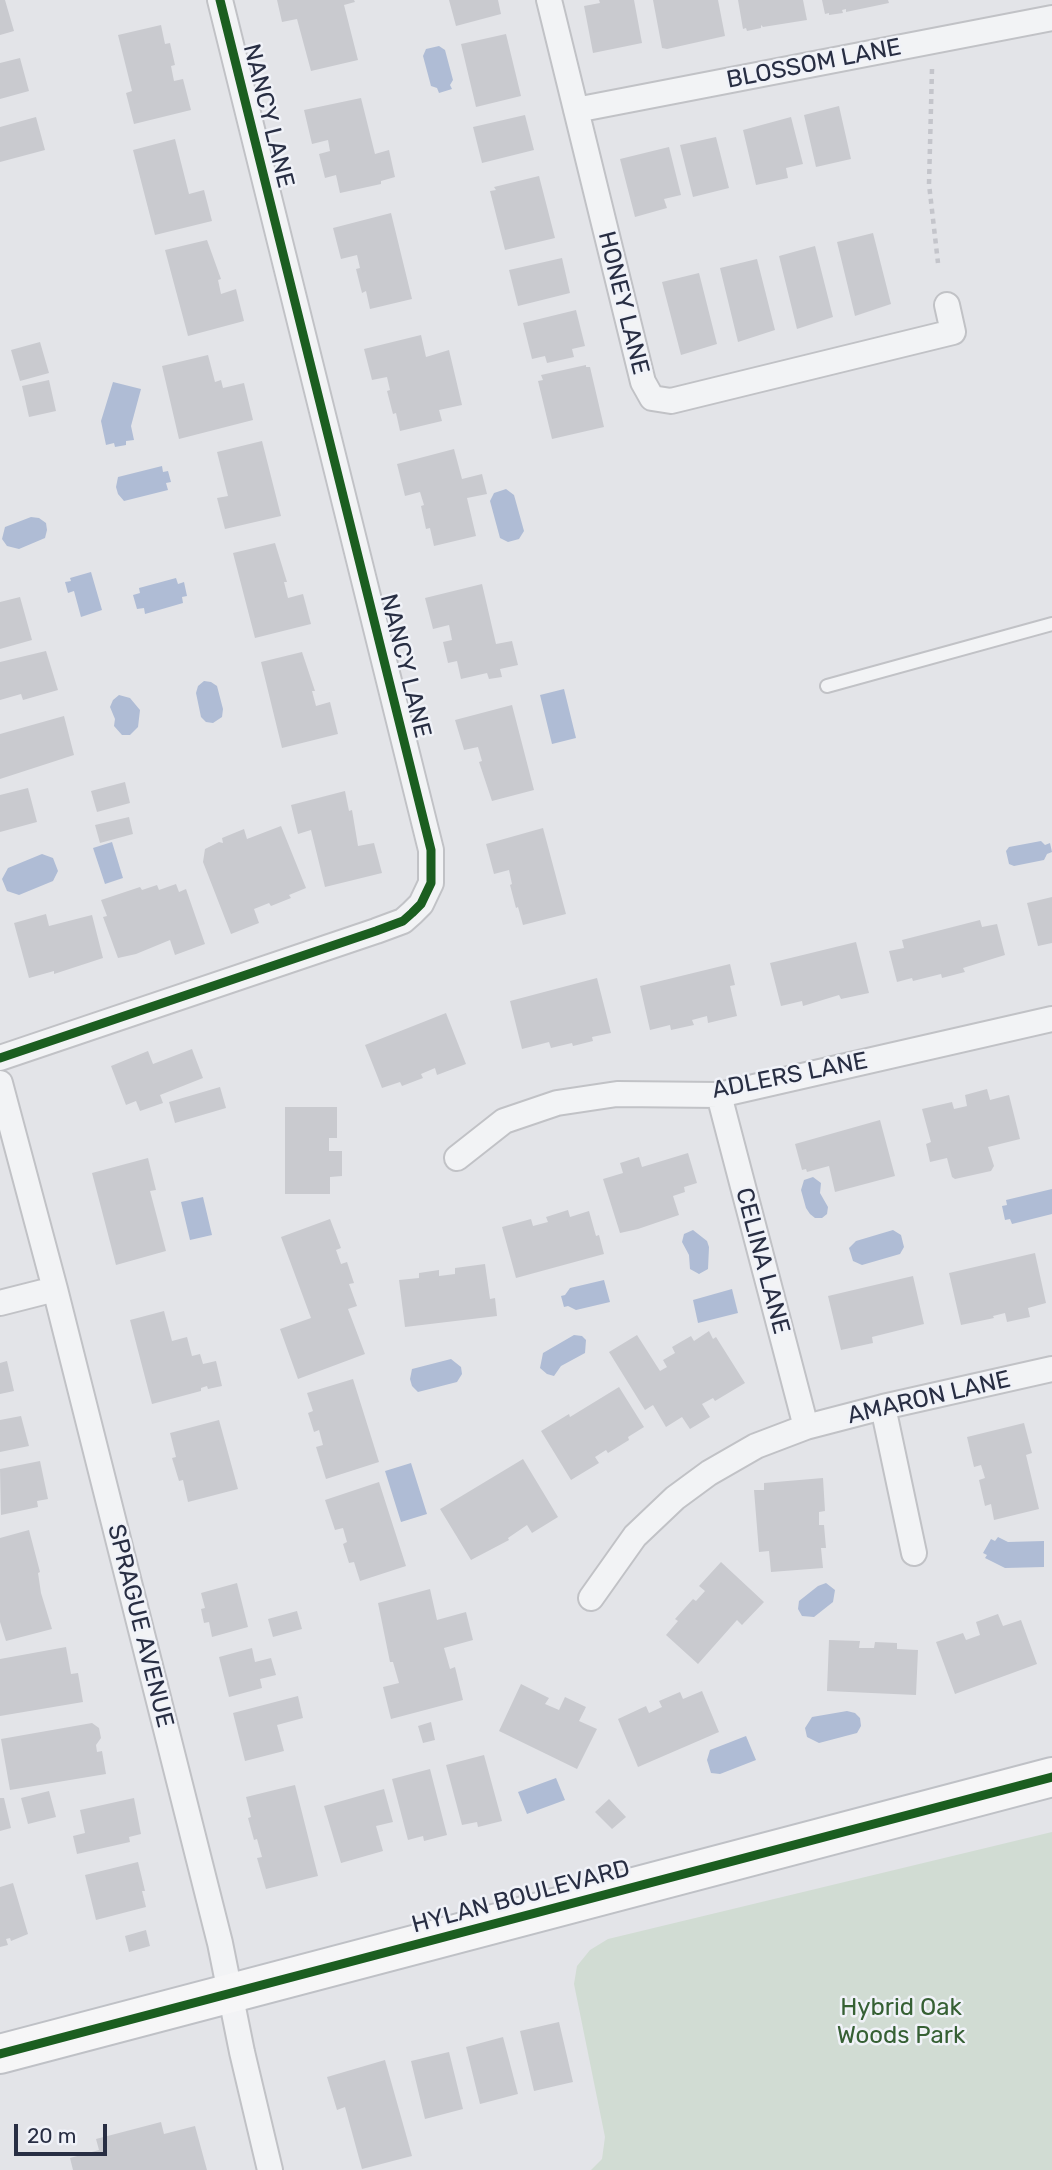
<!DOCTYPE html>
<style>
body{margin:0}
#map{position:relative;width:1052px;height:2170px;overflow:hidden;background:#e3e4e8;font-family:Rubik,sans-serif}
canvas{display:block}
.scale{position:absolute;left:14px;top:2124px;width:93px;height:32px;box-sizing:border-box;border:4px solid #282e43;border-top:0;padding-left:9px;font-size:21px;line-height:24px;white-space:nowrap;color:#282e43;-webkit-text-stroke:5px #f0f2f8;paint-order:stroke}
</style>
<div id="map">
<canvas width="1052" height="2170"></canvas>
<div class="scale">20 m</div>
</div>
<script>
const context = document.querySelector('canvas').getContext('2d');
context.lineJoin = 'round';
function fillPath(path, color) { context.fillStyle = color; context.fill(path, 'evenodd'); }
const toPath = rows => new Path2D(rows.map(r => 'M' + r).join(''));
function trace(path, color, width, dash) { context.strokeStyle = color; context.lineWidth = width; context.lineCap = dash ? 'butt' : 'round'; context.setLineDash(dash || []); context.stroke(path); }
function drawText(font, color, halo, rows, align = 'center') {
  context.font = font + ' Rubik,sans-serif'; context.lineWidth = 5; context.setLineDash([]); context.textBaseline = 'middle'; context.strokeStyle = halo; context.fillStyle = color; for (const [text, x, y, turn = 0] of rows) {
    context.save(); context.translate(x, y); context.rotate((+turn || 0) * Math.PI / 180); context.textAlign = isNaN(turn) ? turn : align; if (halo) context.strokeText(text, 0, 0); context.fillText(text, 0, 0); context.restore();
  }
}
const green = toPath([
 [1052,1832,1052,2170,591,2170,602,2159,605,2137,574,1984,577,1966,590,1950,608,1939]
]);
const water = toPath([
 [439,46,445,50,453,80,450,85,452,89,439,93,437,88,431,86,423,56,426,49],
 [113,382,141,389,131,426,134,440,126,441,126,445,115,447,114,443,106,445,101,421],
 [162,466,163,472,168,471,171,482,166,483,168,490,124,501,118,494,116,487,118,477],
 [506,489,514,495,524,531,519,539,508,542,500,538,490,501,494,493],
 [31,517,39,518,46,523,47,530,45,538,19,549,7,546,2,539,5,527],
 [91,572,102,610,81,617,74,591,68,593,65,582,71,581,70,578],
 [176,578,178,584,184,582,187,596,182,597,183,603,145,614,144,608,137,609,133,595,140,593,139,588],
 [204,681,211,682,217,686,223,709,222,717,213,723,206,722,201,717,196,693,198,686],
 [564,689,576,738,552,744,540,695],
 [119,695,130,698,140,710,138,727,130,735,122,735,114,726,115,719,110,707,113,700],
 [1041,841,1045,845,1050,843,1052,852,1047,854,1044,860,1014,866,1009,864,1006,851,1009,847],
 [112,842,123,878,105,884,93,848],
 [42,854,53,858,58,871,53,881,19,895,7,891,2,879,8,868],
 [813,1177,821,1183,820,1193,828,1207,827,1214,822,1218,815,1218,810,1214,806,1208,801,1190,804,1180],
 [1052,1189,1052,1214,1012,1224,1010,1219,1005,1220,1002,1206,1007,1205,1006,1200],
 [203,1197,212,1235,190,1240,181,1202],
 [693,1230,707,1241,709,1247,708,1269,699,1274,690,1269,689,1255,682,1242,684,1234],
 [893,1230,901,1235,904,1247,900,1254,862,1265,853,1261,849,1248,856,1241],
 [604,1280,610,1302,576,1310,568,1306,564,1307,561,1296,565,1295,570,1288],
 [732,1289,738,1313,698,1323,693,1300],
 [574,1335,582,1336,586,1340,585,1353,561,1366,554,1376,547,1374,540,1368,543,1353],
 [451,1359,461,1367,462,1374,457,1382,418,1392,412,1386,410,1379,412,1369],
 [411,1463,427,1514,401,1522,385,1471],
 [998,1537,1008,1542,1044,1541,1044,1567,1005,1568,985,1558,987,1555,983,1553,991,1539,995,1541],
 [826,1583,835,1590,833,1602,814,1617,802,1616,798,1609,799,1601,818,1586],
 [847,1711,855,1713,860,1718,861,1726,857,1733,819,1743,807,1737,805,1728,812,1717],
 [746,1736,756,1760,720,1774,711,1773,707,1760,710,1750],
 [556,1778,565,1800,527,1814,518,1792]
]);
const building = toPath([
 [0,0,5,0,14,31,0,35],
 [277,0,354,0,355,2,344,5,358,60,311,71,297,19,282,22],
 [449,0,498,0,501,14,456,26],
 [599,0,634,0,642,43,593,53,584,6,600,3],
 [653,0,718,0,725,36,667,49,662,48],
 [738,0,803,0,807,20,763,27,761,25,761,28,747,31,746,28,743,29],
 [822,0,888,0,889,3,846,12,846,9,842,10,843,13,829,15,829,13,825,14],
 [161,25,165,44,170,43,175,65,171,66,174,81,183,79,191,110,134,124,126,93,132,91,118,35],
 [506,34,521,96,476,107,461,44],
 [20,58,29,91,0,99,0,63],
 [361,98,375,154,389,150,395,177,381,181,381,184,340,193,336,175,325,178,319,154,330,151,328,140,312,144,304,110],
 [839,106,851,159,816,167,804,115],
 [525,115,534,150,482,163,473,127],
 [36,117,45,150,0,162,0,127],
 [791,117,803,164,786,168,788,178,756,185,743,130],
 [716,137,729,188,693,197,680,145],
 [175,139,189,194,204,190,212,221,155,235,133,150],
 [669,147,681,195,664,199,667,208,635,217,620,159],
 [539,176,555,238,505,250,490,191,496,190,494,187],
 [391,213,412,299,370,309,366,291,362,293,356,269,360,268,357,255,341,259,333,228],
 [873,233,891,304,855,316,837,242],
 [207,240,221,279,218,280,221,294,236,289,244,321,188,336,165,250],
 [815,246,833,317,797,329,779,256],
 [562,258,570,293,518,306,509,270],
 [757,259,775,330,738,342,720,268],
 [699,273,717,344,681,355,662,282],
 [576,310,585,346,572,349,574,357,547,363,545,356,532,359,523,323],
 [421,335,426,357,449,350,462,405,439,410,442,421,400,431,396,413,393,414,387,391,390,390,387,377,372,380,364,349],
 [40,342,49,373,20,381,11,350],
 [208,355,215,382,221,380,223,388,244,383,253,420,179,439,162,366],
 [586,365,586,367,590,367,604,427,552,439,538,381,543,380,541,375],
 [49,380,56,411,29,417,22,386],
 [262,441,281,516,225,529,217,498,228,496,217,452],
 [454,449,462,479,482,474,487,494,467,498,476,536,434,546,430,528,426,529,421,506,424,505,420,492,405,496,397,464],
 [275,543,287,582,284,582,288,598,303,594,311,624,255,638,233,553],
 [482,584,496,644,512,641,518,665,500,669,502,677,489,679,487,673,461,679,457,661,448,663,443,642,452,640,449,625,433,629,425,598],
 [20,597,32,640,0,649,0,602],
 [46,651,58,690,23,700,21,694,0,700,0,662],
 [302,652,315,691,312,691,316,706,330,702,338,734,282,748,261,662],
 [512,705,534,790,492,801,479,762,482,761,478,747,464,750,455,720],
 [64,716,74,755,0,779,0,734],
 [125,782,130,803,97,812,91,791],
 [28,788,37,822,0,832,0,795],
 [345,791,349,811,352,810,358,846,374,843,382,873,325,887,311,830,298,834,291,805],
 [129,817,133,834,100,843,95,825],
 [281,826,306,888,289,895,291,898,271,906,269,903,254,909,259,923,231,934,203,862,205,849,219,842,223,843,222,838,244,829,247,839],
 [543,828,566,914,523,925,518,907,516,908,510,885,512,884,509,870,494,874,486,844],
 [176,884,179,892,186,889,205,944,175,955,170,940,136,954,118,958,103,917,107,916,101,900,140,887,142,890,157,885,159,890],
 [1052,897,1052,943,1038,946,1027,903],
 [46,914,49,926,92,915,103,958,54,974,54,971,29,978,14,923],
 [980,920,982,927,997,924,1005,955,963,968,965,972,942,978,941,974,913,981,912,978,897,982,889,951,904,948,902,940],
 [856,942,869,993,841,999,839,995,803,1006,802,1001,781,1006,770,963],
 [730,964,735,985,730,986,737,1016,708,1023,707,1016,692,1020,694,1025,671,1030,670,1025,650,1030,640,986],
 [597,978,611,1033,592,1037,593,1041,573,1046,572,1043,551,1048,549,1042,522,1049,510,1001],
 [446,1013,466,1064,437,1075,435,1068,421,1074,423,1078,402,1086,400,1082,382,1088,365,1045],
 [192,1049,203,1078,160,1095,163,1103,140,1111,136,1101,126,1105,111,1066,148,1051,153,1064],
 [220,1087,226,1108,175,1123,169,1102],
 [987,1089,990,1100,1009,1095,1020,1139,988,1147,994,1166,991,1171,955,1179,952,1177,947,1158,930,1162,926,1144,931,1142,922,1109,952,1102,954,1109,967,1106,965,1095],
 [285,1107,337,1107,337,1138,329,1138,329,1151,342,1151,342,1176,330,1177,330,1194,285,1194],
 [880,1120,895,1176,835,1192,829,1166,807,1172,806,1169,802,1170,795,1144],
 [688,1153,697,1183,684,1187,685,1192,673,1196,679,1215,638,1229,620,1233,603,1179,623,1173,620,1163,639,1157,642,1167],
 [148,1158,156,1190,150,1191,166,1251,116,1265,92,1173],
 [568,1210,570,1217,589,1211,596,1236,599,1235,604,1254,516,1278,502,1227,531,1219,533,1226,548,1222,546,1217],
 [330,1219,341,1248,336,1250,341,1264,347,1262,354,1283,349,1284,357,1306,348,1309,365,1354,298,1379,280,1329,311,1318,281,1237],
 [1035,1253,1046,1303,1028,1308,1030,1317,1007,1322,1005,1313,993,1316,994,1318,961,1325,949,1273],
 [485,1264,490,1299,495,1298,497,1316,405,1327,399,1280,419,1278,419,1273,439,1270,439,1276,455,1274,455,1268],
 [913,1276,924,1324,872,1337,873,1343,841,1350,828,1296],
 [164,1311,172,1341,187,1337,192,1356,200,1354,203,1364,216,1361,222,1386,208,1389,207,1386,201,1388,201,1391,152,1404,130,1320],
 [709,1331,713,1339,716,1337,745,1383,715,1401,713,1398,702,1404,710,1417,690,1429,682,1417,666,1427,653,1405,645,1410,609,1352,637,1335,660,1371,667,1367,663,1360,675,1353,672,1347,691,1336,694,1341],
 [7,1361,14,1391,0,1394,0,1363],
 [353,1379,379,1462,326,1479,316,1447,323,1445,319,1430,314,1432,308,1413,313,1411,307,1393],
 [619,1387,644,1427,628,1437,629,1440,608,1453,606,1450,595,1457,599,1463,571,1480,541,1431,569,1414,570,1417],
 [21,1416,29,1446,0,1452,0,1420],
 [219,1420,238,1489,188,1502,183,1480,179,1481,172,1458,176,1457,170,1433],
 [1024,1423,1032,1453,1026,1455,1039,1509,994,1520,991,1504,985,1506,979,1480,985,1478,981,1465,974,1467,967,1437],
 [523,1459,558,1517,532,1533,527,1525,508,1538,509,1540,471,1560,440,1509],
 [40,1461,48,1499,37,1501,38,1507,1,1515,0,1469],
 [823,1478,825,1511,819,1512,819,1525,824,1525,826,1548,821,1548,823,1568,771,1572,769,1551,759,1552,754,1490,764,1490,764,1483],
 [379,1482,406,1566,360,1581,354,1562,349,1563,343,1544,347,1542,343,1528,335,1530,325,1500],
 [29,1530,40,1572,38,1573,41,1593,52,1629,6,1641,0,1622,0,1538],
 [721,1562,764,1602,742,1625,737,1620,698,1664,666,1635,678,1621,675,1619,693,1599,696,1601,705,1591,699,1586],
 [237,1583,248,1627,212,1637,209,1622,204,1623,201,1609,205,1608,201,1593],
 [430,1589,437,1620,466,1612,473,1640,444,1648,450,1669,455,1667,463,1700,391,1719,383,1687,399,1683,393,1662,390,1662,378,1603],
 [297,1611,302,1629,273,1637,268,1619],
 [998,1614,1003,1626,1021,1620,1037,1664,955,1694,936,1642,963,1633,966,1640,980,1635,976,1622],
 [829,1640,860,1641,859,1648,874,1648,875,1642,897,1643,897,1649,918,1650,916,1695,827,1691],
 [66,1647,71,1674,78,1673,83,1702,0,1716,0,1659],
 [252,1648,255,1662,271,1658,276,1675,260,1679,262,1688,229,1697,219,1657],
 [521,1684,549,1698,545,1704,559,1710,565,1697,586,1707,579,1721,597,1729,577,1769,499,1731],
 [702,1691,719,1732,638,1767,618,1719,646,1706,649,1713,662,1707,659,1701,680,1692,683,1699],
 [298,1696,303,1718,277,1725,284,1751,245,1761,233,1713],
 [431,1722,435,1740,423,1743,418,1726],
 [92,1723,99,1728,101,1738,96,1745,97,1752,102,1751,106,1774,10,1790,1,1739],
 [484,1755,502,1821,478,1827,477,1822,462,1825,446,1765],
 [430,1769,447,1835,424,1841,423,1836,408,1840,392,1779],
 [295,1785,318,1876,266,1889,257,1858,262,1857,257,1839,254,1840,248,1818,251,1817,246,1797],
 [384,1789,393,1822,376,1826,383,1851,341,1863,324,1806],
 [49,1791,56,1817,28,1824,21,1798],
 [0,1798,4,1798,11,1828,0,1831],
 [134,1798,141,1834,129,1837,130,1842,77,1854,73,1836,85,1833,80,1810],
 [609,1799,626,1817,612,1829,595,1812],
 [138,1862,145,1891,142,1891,146,1907,96,1920,85,1875],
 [13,1883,28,1934,11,1941,10,1938,6,1939,8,1945,0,1947,0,1887],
 [146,1930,150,1946,129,1952,125,1936],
 [559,2022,573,2082,534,2091,520,2031],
 [503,2037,518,2094,480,2104,466,2047],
 [449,2052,463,2109,425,2119,411,2061],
 [385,2060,412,2156,362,2169,345,2107,337,2110,327,2077],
 [161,2122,164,2134,195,2126,207,2170,73,2170,70,2158,99,2150,96,2139]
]);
const path = toPath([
 [932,69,929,184,938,263]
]);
const lane = toPath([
 [827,686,1052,624]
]);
const street = toPath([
 [549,0,643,382,652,398,671,401,953,332,947,305],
 [576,110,1052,18],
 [0,1058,376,931,403,921,412,913,421,904,431,883,431,850,220,0],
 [0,1083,55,1289,220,1943,242,2052,270,2170],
 [719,1095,806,1427],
 [457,1158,504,1121,557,1103,617,1094,719,1095,1052,1019],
 [0,1303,55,1289],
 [883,1407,914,1553],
 [591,1598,635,1536,675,1498,709,1473,756,1446,806,1427,883,1407,1052,1369]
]);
const primary = toPath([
 [0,2054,1052,1777]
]);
const cycleway = toPath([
 [0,1058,376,931,403,921,412,913,421,904,431,883,431,850,220,0],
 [0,2054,1052,1777]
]);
const streetNames = [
 ["BLOSSOM LANE",814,64,-11],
 ["NANCY LANE",268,116,76],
 ["HONEY LANE",623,303,76],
 ["NANCY LANE",405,666,76],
 ["ADLERS LANE",790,1076,-11],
 ["CELINA LANE",762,1261,75],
 ["AMARON LANE",929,1398,-13],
 ["SPRAGUE AVENUE",140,1626,76],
 ["HYLAN BOULEVARD",521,1897,-15]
];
const parkNames = [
 ["Hybrid Oak",901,2008],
 ["Woods Park",901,2036]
];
fillPath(green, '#d1dcd3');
fillPath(water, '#afbcd5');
fillPath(building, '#c9cacf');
trace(lane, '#c1c2c6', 16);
trace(street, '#c1c2c6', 28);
trace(primary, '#bfc1c6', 42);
trace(path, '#c4c5cb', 4.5, [5, 5]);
trace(lane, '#f2f3f5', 12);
trace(street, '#f2f3f5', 24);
trace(primary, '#f6f6f7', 38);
trace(cycleway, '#1b5e20', 9);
drawText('24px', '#282e43', '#f0f2f8', streetNames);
drawText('24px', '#366034', '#f0f2f8', parkNames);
</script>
